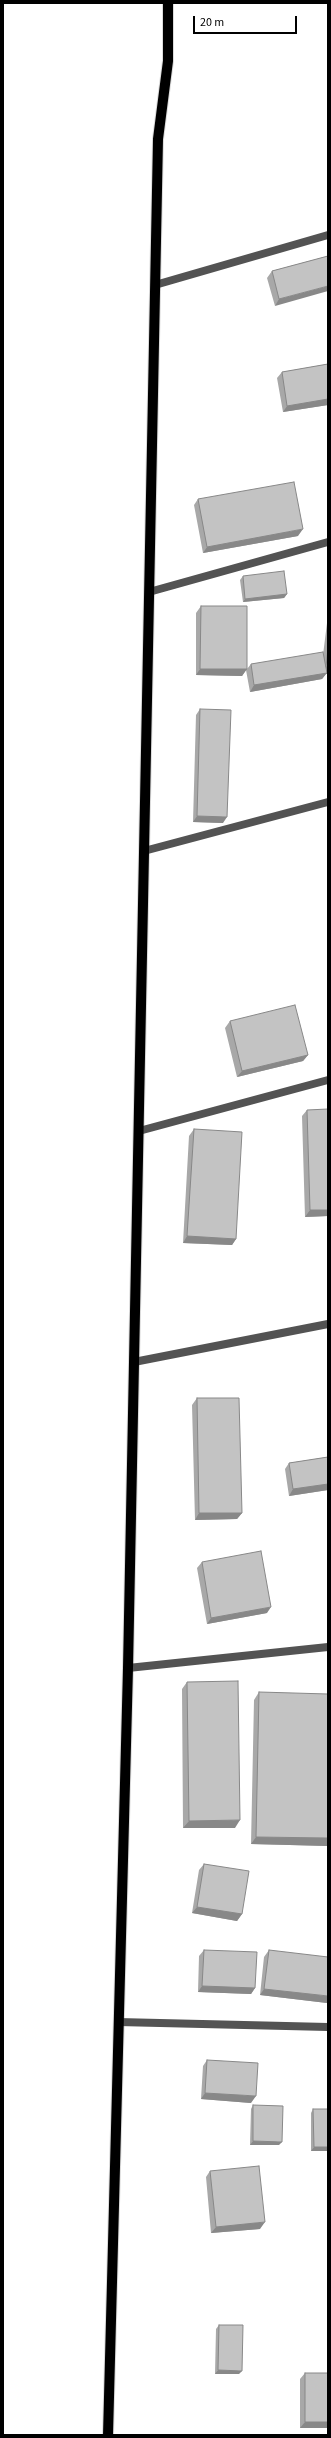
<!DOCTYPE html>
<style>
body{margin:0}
#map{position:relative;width:331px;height:2438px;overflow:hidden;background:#fff;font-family:"Source Sans 3",sans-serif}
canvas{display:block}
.frame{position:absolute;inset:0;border:4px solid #000;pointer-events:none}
.scale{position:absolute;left:193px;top:16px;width:104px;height:18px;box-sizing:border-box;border:2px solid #000;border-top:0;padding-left:5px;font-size:12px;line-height:14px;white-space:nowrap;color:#000;-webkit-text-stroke:3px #fff;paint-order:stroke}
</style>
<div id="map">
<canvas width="331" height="2438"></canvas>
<div class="frame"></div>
<div class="scale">20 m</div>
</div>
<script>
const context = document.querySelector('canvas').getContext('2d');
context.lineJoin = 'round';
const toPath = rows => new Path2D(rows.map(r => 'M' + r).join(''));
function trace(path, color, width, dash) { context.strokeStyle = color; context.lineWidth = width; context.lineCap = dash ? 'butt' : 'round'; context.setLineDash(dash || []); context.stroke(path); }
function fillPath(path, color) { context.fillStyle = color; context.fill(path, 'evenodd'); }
const street = toPath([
 [155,285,328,235],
 [149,592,328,542],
 [144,851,328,802],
 [139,1131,328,1080],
 [134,1362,328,1324],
 [128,1668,328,1647],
 [118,2022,328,2027]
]);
const primary = toPath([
 [108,2435,128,1668,158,139,168,61,168,3]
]);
const wall = toPath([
 [328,256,275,306,267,278,272,271],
 [328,364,328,405,283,412,277,378,282,372],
 [198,499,298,536,203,553,194,505],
 [243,576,287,594,284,598,243,602,240,580],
 [201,606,247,669,251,664,323,655,328,615,328,674,326,674,322,679,250,692,246,670,242,676,196,675,196,613],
 [200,709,223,823,193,822,196,715],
 [230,1021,308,1055,303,1061,237,1077,225,1028],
 [307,1110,328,1216,305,1217,302,1116],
 [194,1129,236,1239,232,1245,183,1243,189,1136],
 [197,1398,242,1513,237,1519,195,1520,192,1405],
 [328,1457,328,1490,289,1496,285,1469,289,1463],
 [202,1562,267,1613,207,1624,197,1568],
 [187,1682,235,1828,183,1828,182,1689],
 [259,1692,328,1846,251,1844,254,1700],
 [204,1864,242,1914,237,1921,192,1913,199,1870],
 [204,1950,255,1988,251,1994,198,1992,199,1956],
 [269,1950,327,2003,260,1995,264,1957],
 [207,2060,251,2103,201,2099,203,2066],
 [253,2105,279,2145,250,2145,251,2109],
 [313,2109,328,2151,311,2151,311,2113],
 [210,2171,260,2229,211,2233,206,2177],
 [219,2325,239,2374,215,2374,216,2329],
 [305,2373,328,2428,300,2428,300,2379]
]);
const shadedWall = toPath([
 [328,286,328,291,275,306,279,299],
 [328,399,328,405,283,412,287,406],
 [303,529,298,536,203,553,207,547],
 [287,594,284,598,243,602,245,599],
 [326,667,328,667,328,674,326,674,322,679,250,692,254,685],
 [200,669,247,669,242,676,196,675],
 [197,816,227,817,223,823,193,822],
 [308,1055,303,1061,237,1077,242,1071],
 [310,1210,328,1210,328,1216,305,1217],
 [187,1236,236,1239,232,1245,183,1243],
 [328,1484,328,1490,289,1496,293,1489],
 [199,1513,242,1513,237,1519,195,1520],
 [271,1607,267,1613,207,1624,211,1618],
 [240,1820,235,1828,183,1828,189,1821],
 [256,1837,328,1838,328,1846,251,1844],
 [197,1907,242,1914,237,1921,192,1913],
 [202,1986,255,1988,251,1994,198,1992],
 [264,1989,328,1996,328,2001,327,2003,260,1995],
 [205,2093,256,2096,251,2103,201,2099],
 [253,2141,282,2142,279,2145,250,2145],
 [314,2147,328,2147,328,2151,311,2151],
 [265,2222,260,2229,211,2233,216,2227],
 [218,2370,242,2371,239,2374,215,2374],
 [305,2422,328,2422,328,2428,300,2428]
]);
const building = toPath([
 [328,256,328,286,279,299,272,271,328,256],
 [328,364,328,399,287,406,282,372,328,364],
 [294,482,303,529,207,547,198,499,294,482],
 [284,571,287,594,245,599,243,576,284,571],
 [201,606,247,606,247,669,200,669,201,606],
 [328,648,328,667,326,667,328,648],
 [323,652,327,673,254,685,251,664,323,652],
 [200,709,231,710,227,817,197,816,200,709],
 [295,1005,308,1055,242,1071,230,1021,295,1005],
 [328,1109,328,1210,310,1210,307,1110,328,1109],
 [194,1129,242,1132,236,1239,187,1236,194,1129],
 [197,1398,239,1398,242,1513,199,1513,197,1398],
 [328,1457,328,1484,293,1489,289,1463,328,1457],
 [261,1551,271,1607,211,1618,202,1562,261,1551],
 [238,1681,240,1820,189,1821,187,1682,238,1681],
 [259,1692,328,1694,328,1838,256,1837,259,1692],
 [204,1864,249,1871,242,1914,197,1907,204,1864],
 [204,1950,257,1952,255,1988,202,1986,204,1950],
 [269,1950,328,1957,328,1996,264,1989,269,1950],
 [207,2060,258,2063,256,2096,205,2093,207,2060],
 [253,2105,283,2106,282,2142,253,2141,253,2105],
 [313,2109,328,2109,328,2147,314,2147,313,2109],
 [259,2166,265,2222,216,2227,210,2171,259,2166],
 [219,2325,243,2325,242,2371,218,2370,219,2325],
 [305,2373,328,2373,328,2422,305,2422,305,2373]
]);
trace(primary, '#dbdbdb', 12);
trace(street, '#535353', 8);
trace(primary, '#000', 10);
fillPath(wall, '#a8a8a8');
fillPath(shadedWall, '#888');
fillPath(building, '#c3c3c3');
trace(building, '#888', 1);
</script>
